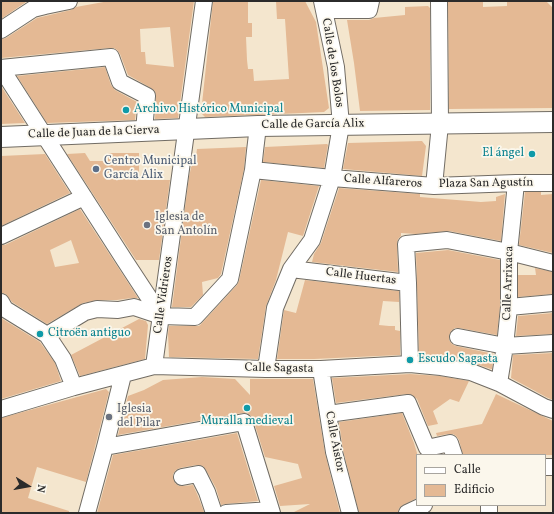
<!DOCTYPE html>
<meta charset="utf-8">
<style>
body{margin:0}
#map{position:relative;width:554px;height:514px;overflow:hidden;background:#f4e6ce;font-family:Vollkorn,serif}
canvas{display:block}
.frame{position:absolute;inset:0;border:2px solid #2b2b2b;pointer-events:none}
.legend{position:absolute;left:416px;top:454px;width:130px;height:52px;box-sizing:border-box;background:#fbf7ec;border:1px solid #a8a59f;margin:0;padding:5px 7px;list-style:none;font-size:12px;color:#2b2b2b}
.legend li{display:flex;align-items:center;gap:8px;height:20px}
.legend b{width:20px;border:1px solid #a8a59f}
.north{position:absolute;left:8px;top:466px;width:40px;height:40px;-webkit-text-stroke:3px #fbf7ec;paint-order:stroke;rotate:101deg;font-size:11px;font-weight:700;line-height:16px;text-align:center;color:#2b2b2b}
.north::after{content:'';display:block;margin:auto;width:14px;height:18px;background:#2b2b2b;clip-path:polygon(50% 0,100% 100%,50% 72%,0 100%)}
</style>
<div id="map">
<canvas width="554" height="514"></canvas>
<div class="frame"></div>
<ul class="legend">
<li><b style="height:5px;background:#fff"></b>Calle</li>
<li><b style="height:11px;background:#e4b994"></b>Edificio</li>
</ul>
<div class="north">N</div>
</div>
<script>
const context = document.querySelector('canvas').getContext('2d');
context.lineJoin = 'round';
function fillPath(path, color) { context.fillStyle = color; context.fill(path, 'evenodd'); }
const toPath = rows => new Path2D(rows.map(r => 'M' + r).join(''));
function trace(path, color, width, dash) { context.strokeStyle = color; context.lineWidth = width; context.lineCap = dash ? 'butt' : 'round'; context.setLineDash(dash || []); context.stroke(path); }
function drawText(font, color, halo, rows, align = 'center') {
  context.font = font + ' Vollkorn,serif'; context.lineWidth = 3.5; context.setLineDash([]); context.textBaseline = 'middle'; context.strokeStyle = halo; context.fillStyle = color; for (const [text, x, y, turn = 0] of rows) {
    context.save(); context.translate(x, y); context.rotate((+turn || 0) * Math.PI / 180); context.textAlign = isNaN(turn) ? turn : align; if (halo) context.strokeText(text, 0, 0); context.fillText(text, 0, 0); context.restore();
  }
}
const building = toPath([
 [1,1,26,1,26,2,1,19],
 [109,1,194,1,178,118,155,119,156,97,155,91,151,88,128,75,120,54,117,50,114,48,110,48,1,58,1,39,6,38,37,18,71,10,76,7],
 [170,27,174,67,146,64,145,52,141,52,140,29],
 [213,1,248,1,248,23,252,23,252,37,246,37,247,60,248,69,253,69,254,81,289,79,285,19,277,19,276,1,305,1,316,22,329,108,324,112,280,114,205,117,201,113],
 [448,1,483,1,483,7,507,6,507,1,546,1,553,8,553,108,449,109],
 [428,6,430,8,430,110,360,111,354,63,347,20,369,20,374,18,405,15,405,7],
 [105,67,111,85,115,90,137,102,135,120,47,123,17,76],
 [1,86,25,123,1,124],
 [422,141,426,146,422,176,343,169,348,143],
 [327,144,328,145,324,168,263,162,265,147],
 [246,147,244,169,221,274,218,278,202,282,203,295,191,307,172,307,189,177,192,163,195,163,197,149],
 [85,153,90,161,108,161,108,153,139,153,139,180,170,180,159,260,136,260,67,154],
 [45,154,70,193,1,226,1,156],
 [261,180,319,186,303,236,288,232,276,280,266,306,258,359,169,357,168,334,169,326,199,326,202,323,237,285,239,281],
 [339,188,420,194,420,197,481,202,496,201,496,197,505,194,501,241,449,231,416,234,401,233,401,236,398,239,397,244,398,272,312,262,314,254,321,243],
 [525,192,541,192,541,195,553,194,553,253,519,245],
 [80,209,138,298,132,298,117,300,97,300,83,303,47,324,12,302,6,294,1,293,1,245,5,245],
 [71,240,79,263,55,267,50,250],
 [448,250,500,260,500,307,497,335,459,328,455,328,451,331,449,336,449,340,452,344,456,346,494,354,492,369,491,369,473,363,443,358,419,355,416,253],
 [535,268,553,272,553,294,518,297,518,275,536,275],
 [305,280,399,291,399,302,383,301,379,325,389,326,395,326,395,330,400,331,400,355,314,359,277,359,284,310,296,313],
 [553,313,553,334,516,336,518,316],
 [1,318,40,342,55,363,61,381,1,399],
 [139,319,146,321,148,325,145,359,80,376,71,355],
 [553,353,553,400,548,398,511,378,513,355],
 [410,374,440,376,469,381,459,402,450,399,433,411,438,424,428,426,417,399,412,395,407,394,336,403,332,378],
 [202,377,235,379,250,395,250,379,313,379,325,453,340,513,292,513,310,504,280,506,274,486,302,478,298,464,265,457,253,419,251,416,247,413,242,413,118,435,128,396,144,390,163,380],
 [106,389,109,392,86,482,37,467,28,498,69,511,69,513,1,513,1,418],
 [496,394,553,421,553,455,463,455,459,440,456,436,453,434,448,434,437,436,436,433,482,424],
 [402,413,414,443,417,453,417,498,403,505,399,508,398,513,359,513,343,450,339,422],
 [237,433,258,501,225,504,221,505,216,488,206,470,203,466,196,465,180,468,176,470,173,474,173,478,175,483,179,486,184,486,193,485,198,496,204,512,194,513,97,513,113,455]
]);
const minor = toPath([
 [439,1,440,124,434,186,516,183,553,183],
 [324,10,369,10,371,1],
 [1,30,33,9,45,6,69,1],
 [1,68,125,261,161,316],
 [1,68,111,57,120,82,147,96,144,131],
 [253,170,332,178,434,186],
 [1,236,84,197],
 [291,269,408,283,406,244,447,240,509,252,553,263],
 [408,283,410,364],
 [1,302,5,309,47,335,63,359,74,387],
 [509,307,553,303],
 [47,335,85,312,97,309,118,310,134,307,161,316,195,317,230,279,253,170,255,151,258,126],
 [458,337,505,346,553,343],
 [154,366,204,1],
 [266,369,275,308,291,269,312,240,332,178,341,125,336,67,322,1],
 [321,369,334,452,350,513],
 [499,383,505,346,509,307,509,252,516,183],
 [1,409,74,387,154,366,266,369,321,369,410,364,441,367,471,372,499,383,544,407,553,410],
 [328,414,408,403,427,448,450,443,454,455],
 [105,447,244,422,272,513],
 [545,467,553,467],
 [182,477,198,474,207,492,214,513],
 [87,513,105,447,123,375],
 [226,513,271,510],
 [407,513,424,505],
 [489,513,489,505]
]);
const major = toPath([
 [1,137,258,126,553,122]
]);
const markers = [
 [126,110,4,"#0f9aa8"],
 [532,154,4,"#0f9aa8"],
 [96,169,4,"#5c6f8a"],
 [147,225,4,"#6b7280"],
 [40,334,4,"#0f9aa8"],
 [410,360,4,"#0f9aa8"],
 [247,408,4,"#0f9aa8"],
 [109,417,4,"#6b7280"]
];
const streetNames = [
 ["Calle de los Bolos",332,63,81],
 ["Calle de García Alix",313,125,-1],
 ["Calle de Juan de la Cierva",94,133,-2],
 ["Calle Alfareros",383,182,4],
 ["Plaza San Agustín",486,184,-1],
 ["Calle Huertas",361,277,7],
 ["Calle Arrixaca",509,283,-88],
 ["Calle Vidrieros",164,295,-82],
 ["Calle Sagasta",279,369,1],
 ["Calle Aistor",334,442,79]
];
const cultureNames = [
 ["Archivo Histórico Municipal",134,110],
 ["El ángel",524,154,"right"],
 ["Citroën antiguo",48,334],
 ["Escudo Sagasta",418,360],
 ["Muralla medieval",247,422,"center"]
];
const serviceNames = [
 ["Centro Municipal",104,162],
 ["García Alix",104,176]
];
const worshipNames = [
 ["Iglesia de",155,218],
 ["San Antolín",155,232],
 ["Iglesia",117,410],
 ["del Pilar",117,424]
];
fillPath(building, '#e4b994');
trace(minor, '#716c64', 18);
trace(major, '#716c64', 22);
trace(minor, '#fff', 16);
trace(major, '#fff', 20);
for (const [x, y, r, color] of markers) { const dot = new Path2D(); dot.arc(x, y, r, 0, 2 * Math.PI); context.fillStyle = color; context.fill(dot); trace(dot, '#fbf7ec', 1.5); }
drawText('12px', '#2b2b2b', '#fbf7ec', streetNames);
drawText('12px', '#0d838f', '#fbf7ec', cultureNames, 'left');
drawText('12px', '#4e5e75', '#fbf7ec', serviceNames, 'left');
drawText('12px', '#5b616d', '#fbf7ec', worshipNames, 'left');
</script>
